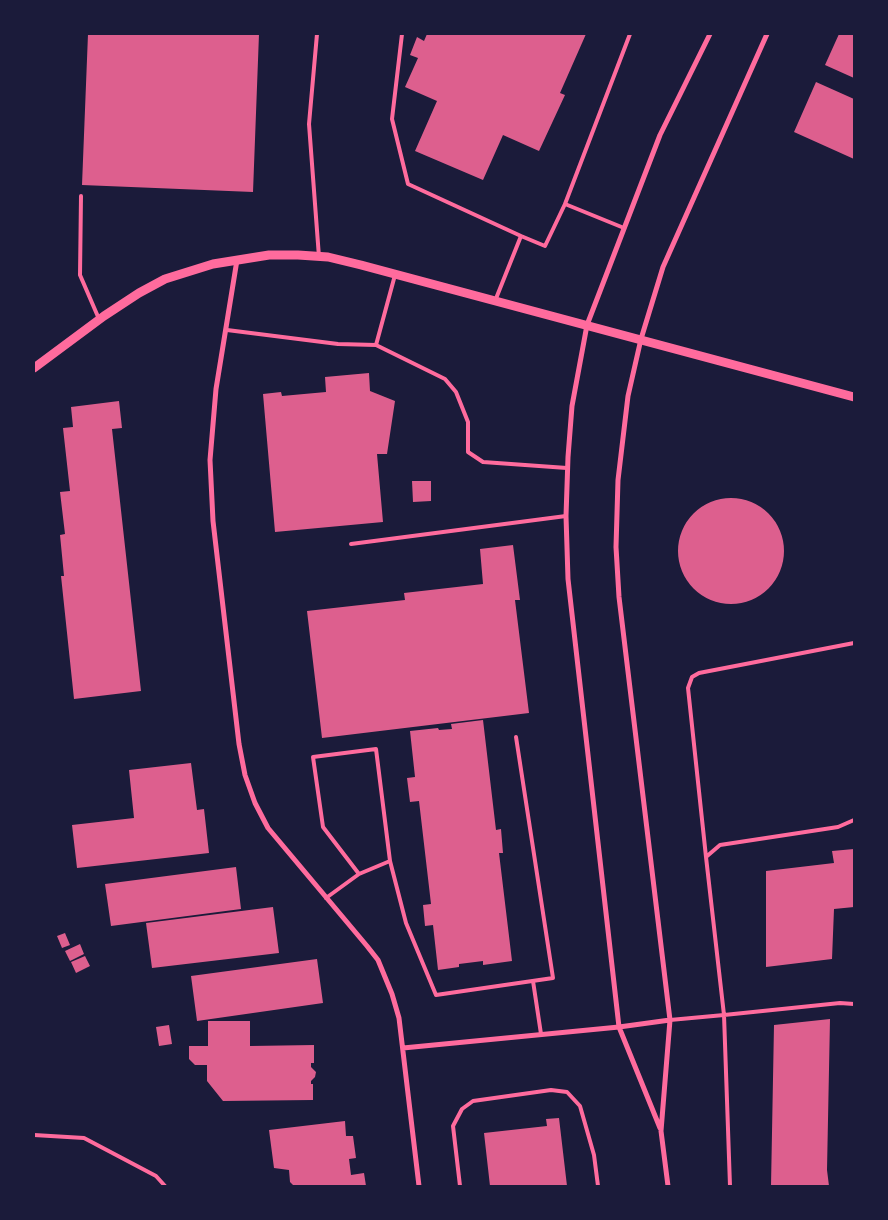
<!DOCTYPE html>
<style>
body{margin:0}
#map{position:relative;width:888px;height:1220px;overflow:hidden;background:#1b1b3a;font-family:Quicksand,sans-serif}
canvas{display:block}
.frame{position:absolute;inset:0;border:35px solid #1b1b3a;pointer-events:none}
</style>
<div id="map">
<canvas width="888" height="1220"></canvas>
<div class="frame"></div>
</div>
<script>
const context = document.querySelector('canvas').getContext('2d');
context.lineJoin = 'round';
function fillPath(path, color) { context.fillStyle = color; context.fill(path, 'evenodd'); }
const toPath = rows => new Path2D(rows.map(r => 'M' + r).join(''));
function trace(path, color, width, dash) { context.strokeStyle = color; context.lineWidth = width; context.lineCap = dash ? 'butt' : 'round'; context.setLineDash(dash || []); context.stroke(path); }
const building = toPath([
 [88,34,259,34,253,192,82,185],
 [427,34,586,34,560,93,565,95,539,151,503,135,483,180,415,151,437,101,405,87,418,58,410,55,417,37,424,41],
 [839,34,854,34,854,78,825,65],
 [816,82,854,99,854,159,794,132],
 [369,373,370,391,395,401,387,454,377,454,383,522,275,532,263,394,281,392,282,396,326,392,325,377],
 [119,401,122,428,112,429,141,691,74,699,61,576,64,576,60,535,65,534,60,492,70,491,63,428,73,427,71,407],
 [412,481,431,481,431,501,413,502],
 '678 551a53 53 0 1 1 106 0a53 53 0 1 1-106 0Z',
 [513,545,520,600,515,600,529,713,322,738,307,611,405,600,404,593,483,584,480,549],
 [483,720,496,830,501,829,503,853,499,853,512,961,483,965,483,961,459,964,459,967,438,970,433,925,425,926,423,905,431,904,419,801,410,802,407,778,415,777,410,731,438,728,439,730,452,729,451,724],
 [191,763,197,810,204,809,209,853,77,868,72,825,134,818,129,770],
 [854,849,854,907,834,909,832,959,766,967,766,871,834,863,832,851],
 [236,867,241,909,111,926,105,884],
 [273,907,279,953,152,968,146,923],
 [65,933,70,945,62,948,57,936],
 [80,944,84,954,70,961,65,951],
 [85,956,90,966,76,973,71,962],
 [317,959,323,1003,197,1021,191,976],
 [830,1019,827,1170,829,1186,771,1186,774,1025],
 [208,1021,250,1021,250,1046,314,1045,314,1063,311,1063,311,1067,316,1072,315,1077,311,1081,311,1084,313,1084,313,1100,223,1101,207,1081,207,1065,195,1065,189,1059,189,1046,208,1046],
 [169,1025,172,1044,159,1046,156,1027],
 [559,1118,567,1186,490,1186,484,1133,547,1126,546,1119],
 [345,1121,346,1136,353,1136,356,1158,349,1159,351,1175,364,1173,366,1186,294,1186,290,1182,289,1170,274,1168,269,1130]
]);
const service = toPath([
 [317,34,309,124,319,257],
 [402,34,392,119,408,184,521,236],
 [81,196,80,275,99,319],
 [565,204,630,34],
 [495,301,521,236,545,246,565,204,624,228],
 [227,330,338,344,376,345,395,275],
 [376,345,445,379,456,392,468,422,468,452,483,462,567,468],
 [351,544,566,516],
 [706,857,688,688,692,677,699,673,854,643],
 [359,874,390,861],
 [326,898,359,874,323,827,313,757,376,749,390,861,406,923,436,995,553,978,516,737],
 [533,981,541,1034],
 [670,1020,724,1015,706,857,720,845,838,827,854,820],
 [34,1135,84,1138,156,1176,165,1186],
 [460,1186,453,1126,462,1109,473,1101,551,1090,567,1092,580,1106,594,1155,598,1186],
 [730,1186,724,1015,840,1003,854,1004]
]);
const minor = toPath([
 [237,260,216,389,210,460,213,521,239,744,245,775,255,803,268,828,367,946,378,960,392,994,399,1018,419,1186],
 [403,1048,619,1027,670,1020],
 [660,1128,619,1027,568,579,566,516,568,457,572,406,587,325,660,135,710,34],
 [668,1186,661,1131,670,1020,619,597,616,547,618,480,628,396,641,339,663,267,767,34]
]);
const tertiary = toPath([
 [34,368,104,316,139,293,165,279,213,264,269,255,298,255,328,257,361,265,854,397]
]);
fillPath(building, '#dd5f8e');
trace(service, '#ff6b9d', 4);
trace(minor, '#ff6b9d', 5);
trace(tertiary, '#ff6b9d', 9);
</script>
